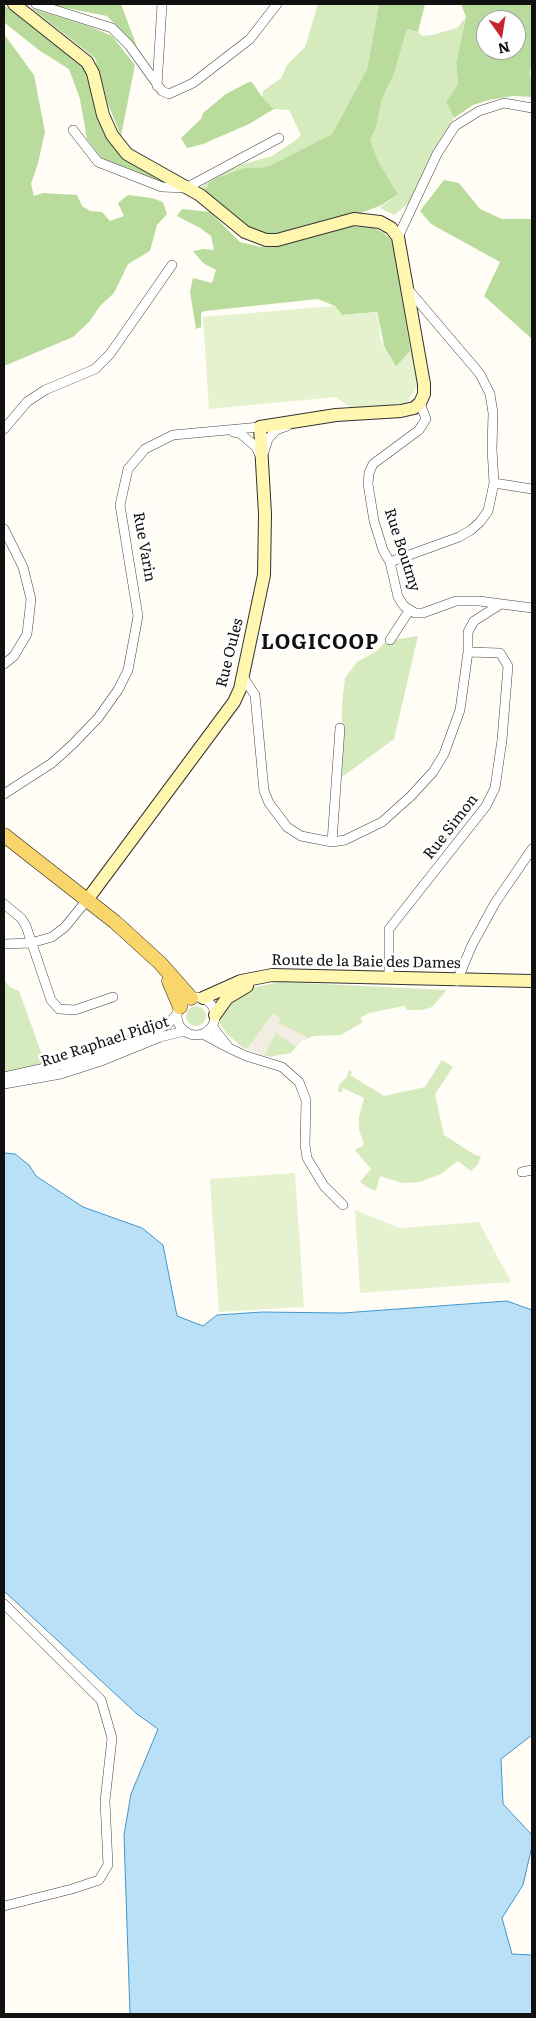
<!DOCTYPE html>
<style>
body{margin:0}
#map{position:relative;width:536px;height:2018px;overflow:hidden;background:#fffdf5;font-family:Literata,serif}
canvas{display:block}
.frame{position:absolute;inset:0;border:5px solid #111;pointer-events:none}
.north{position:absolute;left:476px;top:10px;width:50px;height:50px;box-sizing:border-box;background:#fff;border:1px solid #a0a0a0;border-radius:50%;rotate:167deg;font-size:14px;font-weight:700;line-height:20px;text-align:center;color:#111}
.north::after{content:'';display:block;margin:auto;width:18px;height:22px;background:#c4262e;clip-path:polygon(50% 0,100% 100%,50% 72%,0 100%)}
</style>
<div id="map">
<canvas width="536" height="2018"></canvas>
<div class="frame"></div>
<div class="north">N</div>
</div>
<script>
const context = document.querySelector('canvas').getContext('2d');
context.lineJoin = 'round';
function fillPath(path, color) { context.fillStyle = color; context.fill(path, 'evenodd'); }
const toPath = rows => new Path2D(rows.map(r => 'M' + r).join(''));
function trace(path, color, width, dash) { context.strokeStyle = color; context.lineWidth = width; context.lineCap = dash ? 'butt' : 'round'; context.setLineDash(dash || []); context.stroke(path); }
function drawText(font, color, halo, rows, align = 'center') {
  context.font = font + ' Literata,serif'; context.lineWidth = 5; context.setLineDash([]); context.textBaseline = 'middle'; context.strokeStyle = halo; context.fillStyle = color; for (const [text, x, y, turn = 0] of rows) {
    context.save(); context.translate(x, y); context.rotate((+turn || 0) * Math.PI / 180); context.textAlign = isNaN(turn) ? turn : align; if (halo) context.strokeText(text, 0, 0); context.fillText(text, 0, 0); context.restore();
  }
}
const green = toPath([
 [318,4,379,4,367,69,332,134,267,167,245,168,209,183,205,191,201,187,217,176,240,165,272,156,296,140,301,135,289,110,274,109,262,97,263,91,281,78,287,65,305,47],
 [466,17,456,63,458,84,446,101,454,118,431,156,409,203,394,215,380,208,398,194,378,161,370,140,376,128,382,99,394,74,407,29,418,32,422,36,432,35,457,28],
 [418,636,394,739,342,777,342,705,345,678,357,662,377,651,386,641],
 [4,980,10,987,19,991,44,1060,55,1064,4,1075],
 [281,982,447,990,432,1007,422,1010,407,1010,404,1006,369,1013,360,1018,363,1022,341,1035,314,1036,301,1041,291,1053,269,1057,242,1047,226,1033,220,1023,221,1011,236,995,254,987],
 '186 1016a10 10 0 1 1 20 0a10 10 0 1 1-20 0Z',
 [442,1060,453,1067,435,1094,444,1135,475,1155,481,1156,478,1164,471,1171,458,1161,441,1174,420,1182,403,1183,380,1176,376,1191,367,1187,360,1182,371,1169,355,1150,364,1145,359,1129,359,1117,364,1098,343,1088,341,1093,338,1091,339,1085,347,1077,349,1070,352,1072,350,1075,384,1096,425,1087]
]);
const forest = toPath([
 [46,4,121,4,137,47,107,16],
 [379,4,425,4,418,32,407,29,394,74,382,99,376,128,370,140,378,161,398,194,382,205,345,219,285,233,265,235,246,228,205,191,209,183,217,178,245,168,267,167,332,134,367,69],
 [461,4,532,4,532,59,530,75,532,81,532,97,513,96,489,100,473,105,454,118,446,101,458,84,456,63,466,17],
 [486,20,516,20,516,50,486,50],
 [4,5,84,67,95,102,128,160,165,184,106,164,87,139,80,99,69,69,40,51,5,23],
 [31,8,91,27,112,36,135,65,121,136,108,104,95,58],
 [4,34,34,75,45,132,38,163,31,184,34,196,43,193,77,195,82,206,90,211,102,212,110,221,124,216,118,203,128,195,152,198,163,202,167,214,157,225,150,251,128,264,114,293,101,305,89,322,73,337,4,366],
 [249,82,252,82,262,97,274,109,249,124,203,144,187,148,181,138,201,119,203,113,226,94],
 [444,180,459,183,480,209,502,219,532,219,532,339,484,296,500,262,431,224,420,211],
 [182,209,210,212,240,242,261,247,301,240,352,226,374,228,384,233,393,241,416,386,393,368,386,354,377,312,342,315,335,306,318,299,205,311,201,313,201,327,196,329,190,292,193,278,212,283,216,270,203,263,193,251,204,249,214,250,211,236,200,228,177,216]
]);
const pitch = toPath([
 [335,306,342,315,378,312,380,339,396,366,412,349,420,383,406,404,352,409,336,397,209,409,203,317],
 [295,1173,304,1307,219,1312,210,1179],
 [355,1210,400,1228,479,1222,511,1282,360,1293]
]);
const plaza = toPath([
 [273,1013,281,1019,279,1023,309,1038,301,1041,296,1047,276,1033,264,1056,247,1049]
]);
const water = toPath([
 [4,1153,15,1154,29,1165,36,1176,83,1207,142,1228,163,1245,177,1316,203,1326,217,1315,262,1312,343,1313,507,1301,532,1310,532,1735,501,1759,503,1804,532,1835,532,1846,523,1885,502,1918,512,1954,532,1955,532,2014,130,2014,124,1835,131,1794,158,1729,137,1714,4,1591,4,1153]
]);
const street = toPath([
 [36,4,112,28,129,45,162,91,169,94,193,83,250,39,277,4],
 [157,86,162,4],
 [73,130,98,162,162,187,186,188,279,138],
 [398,237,437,154,455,126,479,111,504,103,532,108],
 [407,288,480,374,490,394,493,413,492,449,494,483],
 [420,403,426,419,419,430,373,464,369,473,368,484,374,521,383,550,390,562,398,597,404,606,415,613,423,613,456,601,479,601,532,608],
 [4,429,27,402,45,390,95,369,110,354,172,265],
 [233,432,241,434,256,447,260,455],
 [264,452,268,439,276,430,287,426],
 [4,529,23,567,31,599,27,634,14,656,4,664],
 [390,562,459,537,471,530,480,522,488,511,494,483,532,489],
 [390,640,409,611],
 [243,677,255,695,264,791,269,803,287,827,301,836,332,842,345,840,382,822,411,796,433,772,444,754,460,710,468,652,468,632,474,621,501,604],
 [4,794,52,763,73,744,98,718,118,690,128,670,138,616,120,505,128,469,145,449,173,435,260,427],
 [332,842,340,728],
 [4,904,21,918,26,926,51,1000,59,1009,75,1010,113,997],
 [4,944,31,943,52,937,65,927,87,900],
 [389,978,389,929,486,806,495,788,502,740,508,666,500,653,468,652],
 [457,981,472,945,495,903,532,849],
 '177 1016a19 19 0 1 1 38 0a19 19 0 1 1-38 0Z',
 [203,1034,229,1048,212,1026],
 [229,1048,246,1056,282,1067,299,1082,306,1100,305,1145,307,1158,324,1186,343,1205],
 [4,1077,81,1060,152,1032,168,1024,177,1014],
 [4,1084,61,1074,101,1061,160,1037,185,1031],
 [522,1172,532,1170],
 [4,1604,101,1700,112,1738,105,1801,108,1865,99,1880,72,1889,4,1906]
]);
const secondary = toPath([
 [14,4,87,62,93,73,103,115,112,135,127,154,200,195,245,232,266,240,277,240,354,219,380,222,391,228,398,237,424,384,424,394,420,403,414,408,401,411,336,415,260,427,265,514,264,575,240,689,234,702,87,900],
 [203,998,241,981,272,975,532,981],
 [215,1015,227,998,247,986]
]);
const primary = toPath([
 [4,835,115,922,160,963,191,998],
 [169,981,180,1007]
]);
const streetNames = [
 ["Rue Varin",144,547,80],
 ["Rue Boutmy",402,550,72],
 ["Rue Oules",230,653,-76],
 ["Rue Simon",451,827,-52],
 ["Route de la Baie des Dames",366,962,1],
 ["Rue Raphael Pidjot",105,1042,-18]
];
const districtNames = [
 ["LOGICOOP",320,643]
];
fillPath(green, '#d5ebbd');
fillPath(forest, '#b9dc9c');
fillPath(pitch, '#e6f2cf');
fillPath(plaza, '#f1ede2');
fillPath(water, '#b9e0f7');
trace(water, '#3f96cf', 1);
trace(street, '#444', 10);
trace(secondary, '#333', 14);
trace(primary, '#222', 15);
trace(street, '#fff', 9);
trace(secondary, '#fff6b0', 12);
trace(primary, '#f9d66b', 14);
drawText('15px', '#111', '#fff', streetNames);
context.letterSpacing = '1px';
drawText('bold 20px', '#111', '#fff', districtNames);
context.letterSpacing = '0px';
</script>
